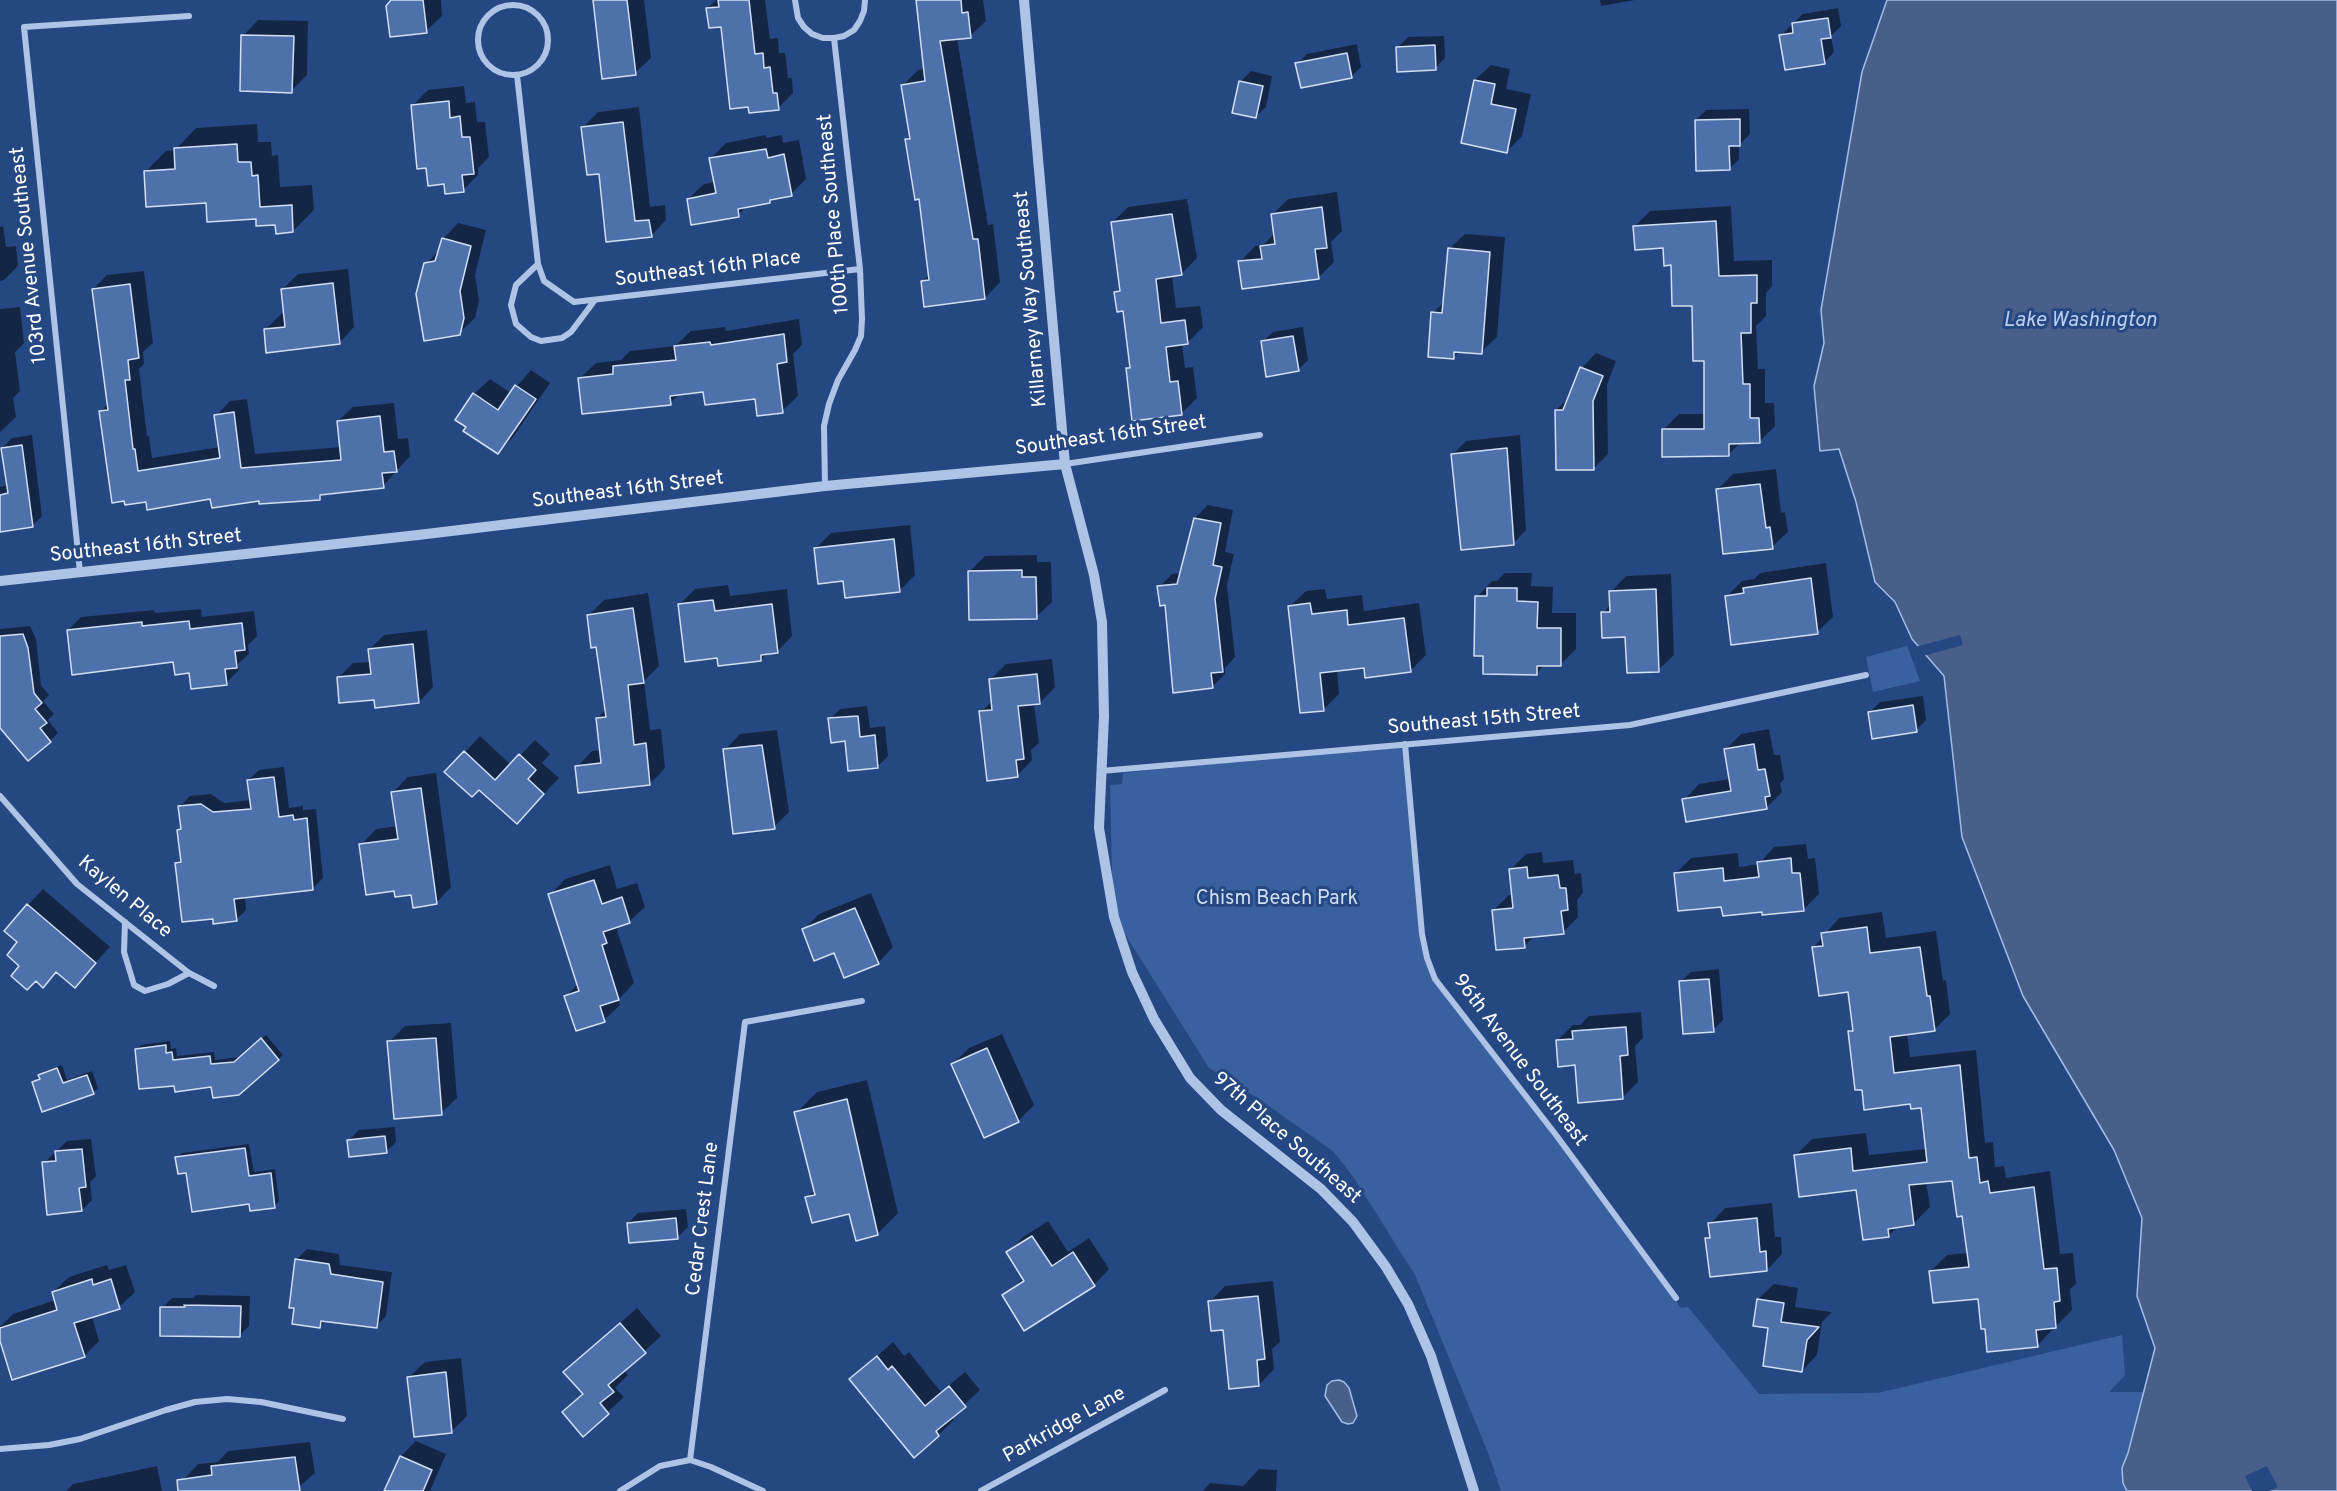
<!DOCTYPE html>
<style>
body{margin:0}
canvas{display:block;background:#264882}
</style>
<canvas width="2337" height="1491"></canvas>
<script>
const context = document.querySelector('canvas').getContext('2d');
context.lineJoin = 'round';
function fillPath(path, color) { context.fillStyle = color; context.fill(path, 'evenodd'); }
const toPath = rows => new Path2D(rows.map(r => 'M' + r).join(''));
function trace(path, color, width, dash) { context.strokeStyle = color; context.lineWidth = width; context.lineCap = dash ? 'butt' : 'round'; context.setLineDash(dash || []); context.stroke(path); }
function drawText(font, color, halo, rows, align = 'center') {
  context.font = font + ' Overpass,sans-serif'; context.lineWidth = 6; context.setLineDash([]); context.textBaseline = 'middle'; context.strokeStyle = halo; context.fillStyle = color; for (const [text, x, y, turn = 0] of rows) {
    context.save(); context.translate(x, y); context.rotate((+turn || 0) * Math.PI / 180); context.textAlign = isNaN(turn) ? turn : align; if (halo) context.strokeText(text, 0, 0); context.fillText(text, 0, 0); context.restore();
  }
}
const green = toPath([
 [1907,646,1920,681,1873,692,1866,657],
 [1405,744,1422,934,1435,978,1681,1308,1688,1307,1759,1394,1878,1393,2122,1335,2125,1375,2109,1392,2150,1392,2337,1491,1501,1491,1489,1455,1415,1275,1354,1178,1334,1152,1259,1099,1209,1068,1113,915,1110,785,1122,784,1123,773]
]);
const water = toPath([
 [1887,0,2337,0,2337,1491,2127,1491,2123,1483,2122,1468,2128,1453,2155,1348,2137,1296,2142,1218,2114,1150,2023,996,1962,837,1944,676,1912,639,1895,602,1875,582,1856,502,1839,449,1820,451,1814,386,1824,343,1821,310,1862,72,1887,0],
 [1339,1380,1344,1382,1349,1388,1357,1416,1353,1423,1348,1424,1342,1422,1325,1396,1327,1385,1332,1381,1339,1380]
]);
const pier = toPath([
 [1960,635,1963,645,1923,656,1915,647],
 [2267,1466,2278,1487,2269,1491,2252,1491,2245,1476]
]);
const shadow = toPath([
 [393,0,441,0,442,16,426,31],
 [595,0,644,0,651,58,635,73],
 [716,0,765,0,770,39,778,38,779,53,785,53,788,78,792,78,793,93,778,108,722,25,708,8],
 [918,0,983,0,986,21,970,36,957,38,988,225,993,224,1000,282,985,298,923,281,929,275,920,197,907,140,911,135,903,85,918,70,925,69],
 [1600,0,1635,0,1601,6],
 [1838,8,1841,26,1831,36,1834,52,1824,63,1781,35,1803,14],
 [258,20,308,21,307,75,291,91,243,36],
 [1444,36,1445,58,1435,68,1398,47,1408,37],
 [1357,44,1361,67,1351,77,1297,64,1307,54],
 [1491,65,1510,69,1506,89,1531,94,1522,136,1507,151,1475,80],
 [1251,71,1272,76,1266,107,1255,117,1234,112,1241,81],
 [464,86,466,103,475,102,477,122,485,122,489,157,478,168,478,175,463,190,445,183,412,106,428,90],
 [639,107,650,207,665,205,666,220,651,236,608,241,600,173,583,127,598,112],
 [1749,109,1750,134,1739,145,1739,159,1729,169,1696,120,1706,110],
 [257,124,258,142,271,142,272,156,278,155,280,187,312,185,314,210,293,231,277,223,207,202,145,172,166,151,175,150,196,128],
 [766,135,766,138,782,135,783,143,799,140,806,179,791,194,748,205,738,215,688,199,704,184,715,182,711,158,726,143],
 [1337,192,1342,231,1331,242,1334,262,1318,278,1240,262,1255,246,1263,245,1275,233,1273,214,1288,199],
 [1187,199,1197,258,1181,274,1172,275,1176,308,1200,306,1203,327,1187,343,1182,344,1185,368,1193,367,1197,398,1181,414,1128,369,1131,366,1125,310,1116,292,1121,287,1112,223,1128,207],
 [1731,206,1734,261,1772,260,1772,286,1766,293,1766,316,1756,326,1758,369,1765,369,1765,403,1774,403,1775,426,1759,442,1741,442,1729,454,1663,430,1679,414,1706,414,1705,360,1693,304,1665,246,1635,226,1650,211],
 [458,223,486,230,475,275,479,301,475,318,459,333,426,264,440,249,443,239],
 [3,226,6,247,16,246,18,266,4,280,0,281,0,227],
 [1465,234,1505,237,1497,337,1481,352,1460,351,1453,358,1433,313,1445,301,1449,249],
 [348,269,354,327,339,343,265,330,281,314,285,314,282,290,298,274],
 [144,271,153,343,143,352,144,364,139,369,147,436,149,436,152,458,220,447,216,416,230,401,247,399,255,454,341,447,338,421,353,407,394,403,398,439,408,438,410,456,383,486,325,493,319,498,212,498,147,501,100,412,108,404,93,289,107,275],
 [20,307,24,343,15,352,20,391,13,398,16,417,0,432,0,309],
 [799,319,802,345,793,354,798,396,782,411,756,397,704,390,681,393,670,403,580,378,596,363,621,360,630,351,675,346,691,331,725,327,726,331],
 [1303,327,1308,360,1298,370,1262,342,1273,332],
 [1596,353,1616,361,1607,385,1608,454,1594,468,1556,410,1570,397,1582,368],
 [531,370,550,383,513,437,498,452,468,426,474,394,490,379,511,393],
 [32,435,42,516,32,526,0,530,0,487,8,485,2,448,12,438],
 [1520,435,1526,530,1513,544,1452,455,1466,441],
 [1776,469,1781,513,1785,512,1788,532,1772,547,1717,490,1733,474],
 [1208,505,1233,510,1225,552,1234,554,1227,585,1235,657,1225,668,1225,674,1212,687,1159,587,1172,574,1181,573,1195,518],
 [910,525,915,575,899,591,844,579,816,548,831,533],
 [1037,555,1037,562,1051,562,1052,602,1036,617,969,572,985,556],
 [1826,563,1833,617,1817,632,1727,596,1742,581,1754,579,1760,573],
 [1505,573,1532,573,1531,586,1553,587,1552,613,1576,613,1576,649,1560,665,1545,664,1536,674,1485,655,1477,597,1492,581,1497,581],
 [1671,574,1674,655,1658,670,1603,613,1611,604,1611,592,1626,576],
 [728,585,730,596,787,589,792,636,777,652,768,652,761,660,718,657,680,604,695,589],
 [1325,589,1327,599,1362,595,1364,611,1419,603,1426,655,1410,671,1365,666,1337,670,1339,694,1324,709,1302,711,1290,606,1306,591],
 [648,593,659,666,644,681,650,730,661,729,665,768,650,784,577,767,592,751,601,750,598,718,606,709,597,645,588,616,604,600],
 [201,609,202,617,254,611,257,636,248,645,249,654,238,664,239,670,226,683,191,671,174,660,68,630,81,617,154,610,155,613],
 [30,626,36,639,41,685,49,695,43,701,54,714,48,720,58,733,50,741,0,716,0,629],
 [427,630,433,687,419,702,375,698,338,678,353,663,371,662,370,649,384,635],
 [1052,659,1055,687,1040,703,1034,703,1039,743,1031,750,1032,760,1017,776,981,712,993,700,990,680,1006,664],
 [1923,696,1926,720,1916,730,1870,712,1880,702],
 [867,706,870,728,885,726,888,756,878,766,846,740,830,719,840,709],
 [1769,729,1774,755,1780,755,1784,779,1780,784,1782,792,1766,808,1684,800,1699,784,1730,779,1726,749,1741,734],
 [777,730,789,812,774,827,725,750,740,734],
 [480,736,511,765,535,740,550,754,542,763,559,778,517,822,465,752],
 [284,767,289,808,303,806,303,810,316,809,323,878,313,888,245,897,246,910,236,920,214,917,177,863,182,858,178,831,182,827,180,806,190,796,211,794,224,803,251,800,248,780,259,770],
 [436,773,451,887,436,903,396,889,361,845,376,829,398,826,393,792,408,777],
 [1806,844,1808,859,1815,858,1819,894,1803,910,1763,910,1723,905,1676,873,1691,858,1738,853,1739,867,1759,864,1774,847],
 [1542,852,1543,863,1573,860,1575,874,1581,873,1583,893,1577,900,1578,917,1563,932,1535,935,1525,946,1493,911,1509,895,1513,895,1510,870,1526,854],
 [610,865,617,889,637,883,645,907,629,922,621,925,617,930,634,983,618,1000,620,1005,604,1020,566,996,578,984,550,895,565,879],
 [43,889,110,947,74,986,57,971,43,985,21,966,28,905],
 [871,893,893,947,878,963,835,951,803,930,819,914],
 [1882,912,1886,938,1936,931,1943,981,1946,980,1950,1014,1934,1030,1907,1033,1910,1057,1976,1050,1985,1143,1993,1142,1995,1167,2004,1166,2006,1178,2050,1171,2060,1254,2073,1253,2076,1284,2070,1289,2072,1310,2056,1326,2053,1327,2053,1329,2037,1346,1980,1297,1931,1271,1947,1255,1968,1253,1963,1214,1953,1179,1926,1182,1930,1207,1913,1224,1898,1226,1889,1235,1857,1189,1796,1155,1812,1139,1866,1133,1869,1155,1927,1149,1922,1106,1863,1088,1849,1032,1854,1027,1850,990,1813,948,1839,918],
 [1719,969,1723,1020,1713,1030,1680,982,1691,972],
 [1641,1012,1643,1038,1635,1046,1638,1082,1622,1098,1576,1064,1557,1041,1573,1025,1580,1025,1589,1016],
 [451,1023,457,1098,441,1113,389,1042,405,1026],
 [1002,1034,1034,1105,1018,1121,953,1064,969,1048],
 [266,1035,283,1055,238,1093,213,1086,176,1085,136,1050,141,1045,170,1041,171,1049,176,1048,177,1056,214,1052,215,1060,240,1057],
 [62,1065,67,1080,92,1071,98,1088,93,1093,34,1082,45,1071],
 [867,1080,898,1213,877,1234,850,1212,807,1198,815,1190,796,1113,817,1092],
 [395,1127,396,1142,386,1152,349,1140,359,1130],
 [91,1139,96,1176,90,1182,92,1200,82,1210,44,1163,67,1141],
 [249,1144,254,1172,275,1169,279,1201,275,1206,251,1203,188,1171,177,1157,182,1153],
 [1772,1203,1775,1237,1781,1237,1782,1254,1767,1270,1706,1239,1711,1235,1710,1224,1725,1208],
 [686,1209,688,1227,678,1237,628,1223,638,1213],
 [1048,1221,1068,1252,1089,1238,1109,1269,1094,1285,1004,1296,1024,1277,1008,1252,1023,1237],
 [307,1249,339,1254,340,1265,392,1272,386,1316,376,1326,326,1320,319,1327,296,1307,291,1306,297,1259],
 [107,1265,109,1270,126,1265,135,1292,119,1307,92,1316,99,1341,84,1356,0,1336,0,1327,13,1314,56,1300,53,1292,69,1277],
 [1273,1281,1280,1342,1272,1349,1274,1369,1259,1385,1210,1302,1225,1286],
 [1774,1284,1798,1288,1795,1307,1832,1312,1822,1322,1817,1355,1802,1371,1770,1327,1758,1299],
 [196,1295,250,1296,249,1326,239,1336,162,1308,172,1298,193,1298],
 [637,1308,661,1336,624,1370,628,1375,615,1388,624,1397,583,1435,564,1412,583,1393,565,1372],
 [893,1342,904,1356,909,1352,941,1392,965,1372,980,1390,951,1417,954,1420,938,1435,851,1379],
 [461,1358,467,1416,451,1432,409,1377,425,1362],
 [416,1441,446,1454,430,1491,385,1491,401,1456],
 [310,1442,315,1473,294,1491,179,1491,183,1480,198,1464,218,1462,228,1451],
 [157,1466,162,1491,66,1491,73,1484],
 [1259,1469,1277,1470,1276,1491,1203,1491,1210,1483,1243,1486]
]);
const building = toPath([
 [391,0,423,0,427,33,390,37,386,6,391,0],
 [593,0,627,0,636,75,602,79,593,0],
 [718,0,749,0,755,54,763,53,764,68,770,67,773,93,777,93,779,110,749,113,748,107,730,109,721,27,709,28,706,8,719,7,718,0],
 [916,0,961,0,962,13,968,12,971,38,940,41,973,239,978,239,985,299,924,307,921,281,929,280,919,199,915,200,905,139,910,139,901,85,925,81,916,0],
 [1828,18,1831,38,1821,39,1825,64,1785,70,1779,35,1793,33,1792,23,1828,18],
 [241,35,294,36,292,93,240,91,241,35],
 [1435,45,1436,70,1397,72,1396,47,1435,45],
 [1347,53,1352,78,1301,88,1295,63,1347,53],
 [1474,80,1495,84,1491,104,1516,109,1507,153,1461,143,1474,80],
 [1239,81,1263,86,1256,118,1232,113,1239,81],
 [449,101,450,118,460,116,462,137,470,137,474,174,462,175,464,192,445,194,444,184,428,186,426,168,417,169,411,105,449,101],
 [1740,119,1740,146,1729,146,1730,170,1696,171,1695,120,1740,119],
 [623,122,635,221,649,220,652,237,606,242,599,174,587,175,581,127,623,122],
 [237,144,238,162,251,162,252,176,258,175,260,207,292,205,293,232,276,234,275,225,256,226,256,219,207,222,206,203,146,207,144,171,175,169,174,148,237,144],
 [766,149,768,158,784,154,792,196,770,200,770,203,738,209,739,217,691,225,687,199,716,193,709,158,766,149],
 [1322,207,1327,248,1315,249,1319,279,1242,289,1238,261,1262,259,1260,246,1275,244,1271,214,1322,207],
 [1172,214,1182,275,1156,279,1161,323,1185,320,1188,344,1166,347,1170,382,1178,381,1182,415,1132,421,1126,368,1130,368,1123,311,1117,312,1114,292,1120,291,1111,222,1172,214],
 [1716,221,1719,276,1757,275,1757,303,1751,303,1751,333,1741,333,1743,384,1750,384,1750,418,1759,418,1760,443,1729,444,1729,456,1662,457,1662,429,1704,429,1704,361,1693,361,1692,306,1672,306,1671,265,1664,266,1663,248,1635,250,1633,226,1716,221],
 [442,238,471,246,460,291,464,318,460,335,424,341,416,294,424,263,435,261,442,238],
 [1448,248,1490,252,1482,354,1454,352,1454,359,1428,357,1431,312,1442,313,1448,248],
 [333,283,340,344,266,353,264,329,285,327,281,289,333,283],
 [130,284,139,358,128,360,130,380,125,380,133,449,135,449,138,471,220,458,214,415,234,412,241,468,341,460,337,421,380,416,384,452,394,451,397,472,382,473,384,488,320,495,320,500,259,504,259,501,212,508,210,499,147,510,146,502,125,505,124,501,112,503,99,411,108,410,92,289,130,284],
 [784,334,787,362,777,364,783,413,757,416,755,399,705,405,703,392,670,396,671,405,582,414,578,378,613,374,613,366,676,360,674,346,710,342,711,345,784,334],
 [1293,336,1299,371,1266,377,1261,341,1293,336],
 [1580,367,1603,376,1593,401,1594,470,1556,470,1555,410,1563,410,1580,367],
 [515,385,536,399,498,454,463,431,466,427,455,420,473,393,498,410,515,385],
 [22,445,33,527,0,532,0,495,8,493,1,448,22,445],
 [1507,448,1514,545,1461,550,1451,454,1507,448],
 [1760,484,1766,528,1770,527,1773,549,1723,554,1716,489,1760,484],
 [1194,518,1221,523,1213,565,1222,567,1215,599,1223,672,1211,673,1213,688,1173,693,1165,605,1160,606,1157,586,1177,584,1194,518],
 [894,539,900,592,845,598,843,581,818,584,814,548,894,539],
 [1022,570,1022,577,1036,577,1037,619,969,620,968,571,1022,570],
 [1811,578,1818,634,1731,645,1725,596,1744,593,1743,588,1811,578],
 [1487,588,1517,588,1517,601,1538,602,1537,628,1561,628,1561,666,1537,666,1537,675,1483,674,1483,656,1474,656,1475,596,1487,596,1487,588],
 [1656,589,1659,672,1627,673,1625,637,1602,638,1601,612,1610,612,1609,591,1656,589],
 [713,600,715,611,772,604,778,653,761,655,761,661,718,666,717,658,685,662,678,604,713,600],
 [1310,603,1312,614,1347,610,1348,625,1404,618,1411,672,1365,678,1364,668,1320,673,1324,711,1300,713,1288,606,1310,603],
 [633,608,644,683,628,685,634,745,646,743,650,785,578,793,575,766,601,763,596,718,606,717,596,647,591,648,587,615,633,608],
 [189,621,190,629,242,623,245,650,235,651,237,668,225,669,227,685,191,689,189,673,175,675,173,662,72,675,67,630,142,622,142,626,189,621],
 [23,634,28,648,34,693,42,703,35,709,47,723,40,728,51,742,28,761,0,728,0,636,23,634],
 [413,644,419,703,375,708,374,700,339,703,337,677,371,674,368,649,413,644],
 [1037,674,1040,704,1018,706,1024,759,1016,760,1018,777,987,781,979,711,992,710,989,679,1037,674],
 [1913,705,1917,732,1872,739,1868,712,1913,705],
 [858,716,860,737,875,735,878,768,848,771,845,741,831,743,828,718,858,716],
 [1754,744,1758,770,1765,769,1770,796,1765,797,1767,809,1686,822,1682,799,1731,791,1724,749,1754,744],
 [762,745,775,829,733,834,723,749,762,745],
 [464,751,495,780,519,754,536,770,528,779,544,794,517,824,479,790,472,797,444,772,464,751],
 [274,777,279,817,293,815,294,820,307,818,313,890,234,899,237,921,213,924,213,919,182,922,175,863,181,862,177,830,181,829,178,806,201,804,213,812,251,809,247,780,274,777],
 [421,788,437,904,413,908,411,895,395,897,394,891,366,895,359,844,398,839,391,792,421,788],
 [1791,858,1792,873,1800,873,1804,911,1762,915,1762,912,1723,916,1721,907,1678,911,1674,873,1723,868,1724,881,1759,877,1757,862,1791,858],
 [1527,867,1528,878,1558,875,1560,888,1566,888,1568,910,1561,911,1564,934,1524,938,1525,948,1496,950,1492,910,1513,908,1509,869,1527,867],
 [594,880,602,904,622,897,630,923,603,932,607,943,602,945,619,1000,600,1006,605,1022,576,1031,564,996,579,991,548,894,594,880],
 [27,904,96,963,75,988,56,972,43,988,36,981,27,990,11,976,19,966,7,955,17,942,4,931,27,904],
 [855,908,879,964,844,978,834,953,814,961,802,929,855,908],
 [1867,927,1870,953,1920,947,1927,996,1930,996,1935,1031,1890,1037,1894,1073,1960,1065,1969,1158,1977,1157,1980,1183,1988,1181,1990,1193,2034,1187,2044,1269,2057,1268,2060,1301,2054,1302,2056,1328,2036,1330,2038,1347,1987,1352,1985,1329,1981,1329,1978,1299,1933,1303,1929,1271,1969,1267,1962,1216,1957,1217,1952,1181,1909,1185,1914,1225,1888,1229,1889,1237,1863,1240,1856,1190,1799,1197,1794,1155,1851,1148,1853,1171,1927,1162,1921,1108,1911,1109,1910,1104,1864,1110,1862,1090,1855,1090,1848,1031,1853,1031,1848,992,1819,996,1812,947,1823,946,1821,933,1867,927],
 [1709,979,1714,1032,1683,1034,1679,981,1709,979],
 [1626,1027,1628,1055,1620,1056,1623,1099,1578,1103,1575,1065,1558,1067,1556,1040,1573,1039,1572,1031,1626,1027],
 [261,1038,279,1060,239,1095,213,1098,211,1087,175,1092,174,1086,139,1089,135,1049,166,1045,166,1053,172,1052,173,1060,210,1056,211,1064,234,1062,261,1038],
 [436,1038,442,1115,394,1119,387,1041,436,1038],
 [987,1048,1019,1122,984,1138,951,1064,987,1048],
 [57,1068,63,1083,87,1075,94,1094,42,1112,32,1082,40,1079,38,1075,57,1068],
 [847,1099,878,1235,856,1241,849,1214,812,1223,805,1197,815,1195,794,1112,847,1099],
 [385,1136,387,1153,349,1157,347,1140,385,1136],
 [245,1148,249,1176,271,1173,275,1208,250,1211,249,1204,192,1212,186,1173,178,1174,175,1157,245,1148],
 [82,1149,86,1187,79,1188,82,1211,47,1215,42,1162,56,1161,55,1151,82,1149],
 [676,1218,678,1239,629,1243,627,1223,676,1218],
 [1757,1218,1760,1252,1766,1251,1767,1271,1710,1277,1705,1238,1710,1238,1708,1223,1757,1218],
 [1032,1236,1052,1266,1073,1252,1095,1286,1024,1331,1002,1295,1024,1281,1006,1252,1032,1236],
 [295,1259,329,1264,331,1274,383,1282,377,1328,321,1321,320,1328,292,1324,294,1308,289,1308,295,1259],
 [92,1279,93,1285,111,1279,120,1309,74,1323,85,1357,12,1380,0,1341,0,1328,57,1310,52,1292,92,1279],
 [1258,1296,1265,1359,1257,1360,1259,1386,1229,1389,1223,1330,1211,1331,1208,1301,1258,1296],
 [1757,1299,1784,1303,1781,1322,1819,1327,1807,1340,1802,1372,1763,1366,1768,1328,1753,1326,1757,1299],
 [184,1305,241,1306,240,1337,160,1336,160,1307,185,1307,184,1305],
 [620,1323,646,1353,608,1385,614,1392,600,1403,609,1414,583,1437,562,1412,583,1394,563,1372,620,1323],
 [877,1356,888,1370,892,1366,925,1406,949,1386,966,1407,936,1431,939,1436,914,1458,849,1379,877,1356],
 [446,1372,452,1433,414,1437,407,1377,446,1372],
 [400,1456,432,1470,423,1491,384,1491,400,1456],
 [295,1457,300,1491,178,1491,177,1480,212,1475,211,1466,295,1457]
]);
const minor = toPath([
 [795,0,798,18,804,27,812,34,823,38,834,38,844,36,854,30,860,21,864,11,865,0],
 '478 40a35 35 0 1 1 70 0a35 35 0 1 1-70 0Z',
 [517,75,538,264,544,281,574,302,860,269],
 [538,264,516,285,511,305,516,324,531,337,541,341,562,338,571,332,595,300],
 [1065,464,1260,435],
 [825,486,824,426,829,404,838,380,855,350,861,336,862,319,860,269,834,38],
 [80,572,24,27,189,16],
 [1405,744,1422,934,1427,958,1435,979,1556,1135,1676,1298],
 [1101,771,1630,725,1866,675],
 [0,796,77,884,189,973,214,986],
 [125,922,124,952,134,985,145,991,168,984,189,973],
 [0,1449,49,1445,80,1439,166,1410,195,1402,227,1399,261,1402,343,1419],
 [690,1460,711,1467,763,1491],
 [620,1491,660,1466,690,1460,745,1022,862,1001],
 [981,1491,1165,1390]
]);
const tertiary = toPath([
 [1024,0,1065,464,1094,575,1102,622,1104,716,1099,828,1114,917,1132,972,1154,1019,1190,1078,1221,1110,1321,1189,1353,1222,1386,1267,1408,1304,1431,1356,1474,1491],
 [0,581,418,535,825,486,1065,464]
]);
const streetNames = [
 ["100th Place Southeast",835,214,-95],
 ["103rd Avenue Southeast",30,255,-96],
 ["Southeast 16th Place",708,270,-7],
 ["Killarney Way Southeast",1032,299,-95],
 ["Southeast 16th Street",1111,437,-8],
 ["Southeast 16th Street",628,491,-7],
 ["Southeast 16th Street",146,547,-6],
 ["Southeast 15th Street",1484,721,-5],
 ["Kaylen Place",124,898,40],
 ["96th Avenue Southeast",1519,1061,53],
 ["97th Place Southeast",1286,1139,41],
 ["Cedar Crest Lane",704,1219,-83],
 ["Parkridge Lane",1065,1426,-29]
];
const parkNames = [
 ["Chism Beach Park",1277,900]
];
const waterNames = [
 ["Lake Washington",2080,322]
];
fillPath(green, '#3a619f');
fillPath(water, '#475f89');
trace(water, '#a2bee7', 1.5);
fillPath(pier, '#264882');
fillPath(shadow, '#0007');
fillPath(building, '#4e71ab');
trace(building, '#d1dff5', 1.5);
trace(minor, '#aec4e7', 6);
trace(tertiary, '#aec4e7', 10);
drawText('20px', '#fff', '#264882', streetNames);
drawText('20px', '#d1dff5', '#264882', parkNames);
drawText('italic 21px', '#baceee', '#264882', waterNames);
</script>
